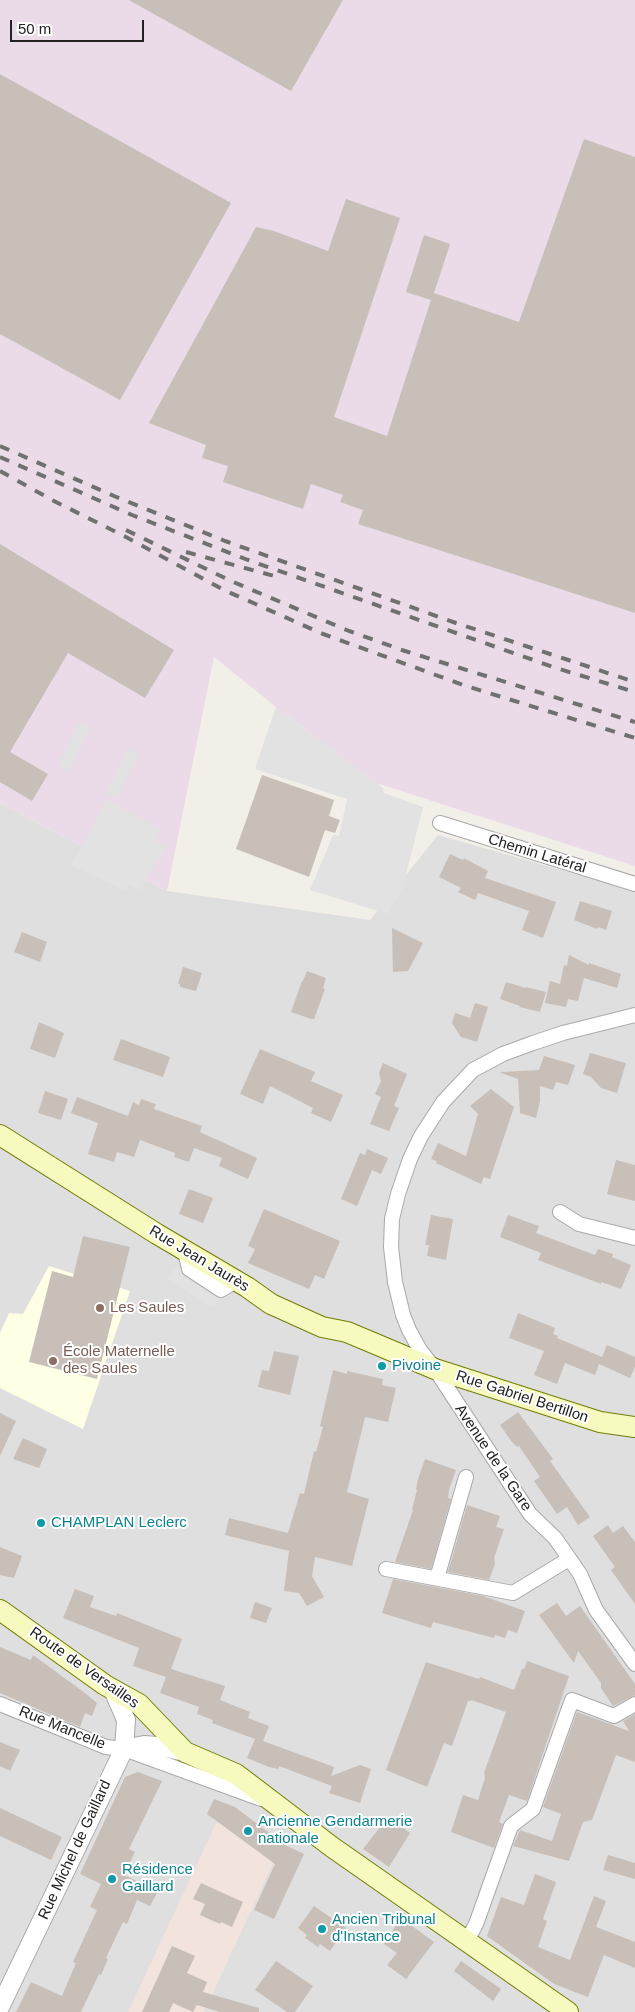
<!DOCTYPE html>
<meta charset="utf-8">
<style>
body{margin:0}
#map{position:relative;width:635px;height:2012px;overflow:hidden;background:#f2efe9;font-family:Helvetica,sans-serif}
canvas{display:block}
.scale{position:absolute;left:10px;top:20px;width:134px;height:22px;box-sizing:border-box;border:2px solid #222;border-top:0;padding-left:6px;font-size:15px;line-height:18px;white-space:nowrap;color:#222;-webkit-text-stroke:4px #fff;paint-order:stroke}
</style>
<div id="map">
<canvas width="635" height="2012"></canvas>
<div class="scale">50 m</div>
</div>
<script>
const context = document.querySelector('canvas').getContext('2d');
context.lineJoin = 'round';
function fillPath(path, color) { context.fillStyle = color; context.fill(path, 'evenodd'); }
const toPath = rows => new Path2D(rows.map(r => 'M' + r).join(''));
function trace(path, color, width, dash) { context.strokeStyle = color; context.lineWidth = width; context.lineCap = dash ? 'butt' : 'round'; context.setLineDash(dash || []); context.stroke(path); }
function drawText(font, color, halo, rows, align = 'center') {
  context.font = font + ' Helvetica,sans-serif'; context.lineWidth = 4; context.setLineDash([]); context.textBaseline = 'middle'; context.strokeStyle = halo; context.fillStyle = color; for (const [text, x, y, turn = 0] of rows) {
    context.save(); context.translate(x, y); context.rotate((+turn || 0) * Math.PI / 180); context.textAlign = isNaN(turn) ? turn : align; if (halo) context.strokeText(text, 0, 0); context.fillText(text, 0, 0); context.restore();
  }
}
const residential = toPath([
 [0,803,167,891,370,920,438,835,635,891,635,2012,0,2012]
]);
const industrial = toPath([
 [0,0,635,0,635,866,376,783,276,707,214,657,167,891,0,803]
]);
const education = toPath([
 [49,1266,130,1291,83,1429,0,1388,0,1333,9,1313,23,1314]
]);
const military = toPath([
 [225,1804,237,1809,272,1835,271,1837,282,1844,204,2012,128,2012]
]);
const parking = toPath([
 [276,707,383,788,384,793,423,807,402,890,388,914,310,890,333,835,339,836,347,799,255,769],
 [80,721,91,727,69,771,58,765],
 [128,749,139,754,117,799,106,793],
 [107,800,161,829,156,841,166,847,140,891,129,885,126,891,71,865],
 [177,1266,224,1294,211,1307,167,1279]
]);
const building = toPath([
 [129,0,343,0,291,91],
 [0,74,231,203,120,400,0,334],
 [584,139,635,157,635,613,358,524,363,510,340,502,343,495,311,484,303,509,223,482,228,466,202,458,206,445,149,423,256,227,274,231,328,251,346,199,400,218,334,417,387,436,431,300,406,292,424,235,450,244,434,293,519,322],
 [0,544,174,650,145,698,68,653,10,752,48,774,32,801,0,782],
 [262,775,334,800,329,816,340,820,335,833,325,830,309,877,236,849],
 [450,854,463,860,464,858,488,871,485,878,556,902,543,938,522,930,529,911,478,893,475,900,458,892,461,888,439,877],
 [580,901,612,911,606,930,598,927,597,929,574,920],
 [392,928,423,943,408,971,393,972],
 [22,932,47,942,40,962,14,952],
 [569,955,589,965,589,963,621,974,617,988,584,978,578,1001,568,999,566,1007,545,1003,550,981,560,984,564,965,567,966],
 [183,967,202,973,196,991,180,987,180,984,178,984],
 [307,971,326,978,323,988,325,989,314,1019,311,1019,291,1012,302,981,303,981],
 [506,982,526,988,526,987,546,992,540,1012,519,1007,520,1006,500,999],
 [475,1003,488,1007,477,1042,461,1037,452,1023,455,1013,470,1018],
 [39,1022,64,1033,55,1058,30,1049],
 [121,1039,170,1057,163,1077,113,1060],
 [260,1049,315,1072,311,1081,343,1095,331,1122,311,1113,313,1108,270,1086,263,1104,240,1094],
 [590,1053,626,1063,617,1093,601,1088,591,1077,583,1074],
 [544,1056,575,1065,568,1085,556,1082,553,1090,540,1086,540,1101,536,1118,520,1113,518,1079,501,1073,501,1072,539,1070],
 [383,1063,407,1074,394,1106,399,1108,389,1131,370,1124,381,1097,375,1094,381,1081,379,1073],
 [491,1089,514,1107,490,1179,484,1177,481,1184,436,1163,437,1161,431,1159,438,1143,466,1156,478,1114,470,1106],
 [45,1091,68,1099,61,1120,38,1113],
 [77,1097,128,1116,133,1102,139,1105,141,1099,156,1104,154,1109,202,1126,200,1132,257,1158,248,1179,219,1166,222,1158,194,1148,189,1162,174,1157,175,1153,140,1140,134,1157,117,1152,114,1162,88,1154,98,1123,71,1113],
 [367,1149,388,1158,381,1174,372,1170,357,1206,341,1199,360,1153,365,1155],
 [616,1160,635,1165,635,1201,607,1194],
 [189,1189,213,1198,203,1223,179,1214],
 [264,1209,340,1241,324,1279,315,1275,309,1289,248,1263,255,1249,248,1246],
 [431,1215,453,1219,446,1260,427,1256,429,1245,425,1245],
 [508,1215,539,1226,536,1233,595,1255,598,1249,613,1254,612,1257,631,1265,621,1289,601,1282,601,1284,538,1260,541,1253,500,1237],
 [83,1236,130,1247,97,1379,29,1362,52,1271,73,1277],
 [518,1313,555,1328,553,1334,558,1336,557,1338,602,1357,607,1345,635,1357,635,1367,630,1378,599,1364,595,1375,565,1363,557,1384,534,1375,544,1351,509,1338],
 [274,1351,299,1356,290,1395,258,1387,262,1370,269,1371],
 [333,1370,347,1374,347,1371,383,1379,382,1385,396,1388,388,1422,365,1417,347,1492,369,1499,352,1566,315,1557,312,1576,324,1597,307,1606,299,1593,284,1591,289,1551,225,1535,229,1518,288,1533,300,1493,304,1494,314,1451,316,1452,323,1427,320,1426],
 [518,1412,553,1459,550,1461,590,1517,578,1525,567,1507,557,1514,534,1481,540,1477,519,1446,517,1447,512,1442,500,1425],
 [0,1413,16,1421,0,1456],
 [23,1438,47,1449,39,1468,13,1459],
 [425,1459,456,1470,449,1490,448,1498,451,1499,431,1569,395,1562,413,1510,412,1509,417,1490,416,1489,418,1479],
 [467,1505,500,1516,496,1527,504,1529,494,1558,495,1564,489,1580,448,1572],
 [608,1525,613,1533,623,1526,635,1542,635,1604,611,1570,615,1567,593,1536],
 [0,1547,22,1556,14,1578,0,1575],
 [393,1579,483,1596,525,1611,517,1633,508,1630,505,1638,495,1635,494,1638,433,1622,431,1628,382,1613],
 [75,1589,94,1596,90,1607,116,1616,117,1613,182,1639,171,1669,225,1686,220,1700,250,1712,248,1718,269,1726,263,1741,334,1767,331,1776,360,1765,371,1769,360,1803,329,1793,332,1786,279,1766,278,1769,269,1767,247,1758,255,1739,212,1723,213,1720,197,1714,199,1707,160,1693,166,1677,133,1666,139,1648,63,1618],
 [255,1602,272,1608,266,1623,250,1618],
 [557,1603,566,1616,580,1606,635,1684,635,1695,613,1706,601,1688,601,1683,578,1651,574,1663,539,1615],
 [0,1647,31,1660,33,1655,85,1693,97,1703,92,1716,85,1713,80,1727,0,1693],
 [527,1661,569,1676,527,1801,509,1795,499,1822,503,1824,494,1848,451,1832,463,1795,478,1800,485,1778,484,1773,506,1712,471,1700,471,1701,468,1701,452,1746,444,1743,427,1787,386,1770,426,1662,479,1679,480,1677,514,1690,522,1669,524,1669],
 [577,1712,629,1731,623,1721,635,1714,635,1762,616,1755,592,1820,583,1822,569,1861,513,1846,520,1830,552,1841,561,1814,543,1807],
 [0,1742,20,1750,10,1771,0,1766],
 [138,1772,162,1781,129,1849,135,1852,124,1875,158,1891,150,1906,137,1900,127,1924,123,1922,106,1958,108,1959,101,1975,99,1974,81,2012,16,2012,31,1982,62,1996,76,1963,73,1962,97,1910,90,1907,101,1884,80,1874,125,1777],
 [214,1799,235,1807,272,1835,270,1838,304,1854,274,1919,254,1910,275,1864,207,1814],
 [0,1808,62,1837,51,1860,0,1836],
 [388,1817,410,1833,389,1867,363,1849],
 [608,1855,635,1863,635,1879,603,1870],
 [535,1874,556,1882,543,1919,547,1921,538,1947,570,1960,594,1896,606,1901,596,1927,635,1942,635,1968,604,1955,588,1997,554,1984,487,1936,501,1897,524,1905],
 [201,1883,243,1902,232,1927,221,1922,220,1924,200,1915,205,1904,193,1899],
 [314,1906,346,1928,330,1951,320,1944,318,1947,305,1938,307,1935,298,1928],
 [401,1918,434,1942,406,1979,387,1965,397,1953,384,1944],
 [172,1946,195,1956,187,1973,207,1982,203,1992,259,2008,259,2012,220,2012,197,2005,193,2012,173,2003,169,2012,142,2012],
 [276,1961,313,1986,295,2012,287,2012,255,1990],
 [461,1961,501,1989,493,2001,454,1971]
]);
const minor = toPath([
 [440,823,635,884],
 [635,1015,563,1033,533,1043,503,1054,473,1070,443,1102,421,1136,410,1159,398,1194,392,1219,391,1247,395,1282,403,1315,409,1330,420,1350,435,1369,530,1514,555,1538,580,1574,596,1610,635,1664],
 [560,1212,579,1224,635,1238],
 [185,1251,189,1269,221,1290,236,1281],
 [386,1569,513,1593,569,1559],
 [437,1578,466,1477],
 [0,1704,106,1747,124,1749,261,1799],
 [467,1941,476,1924,511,1826,533,1809,572,1700,614,1716,635,1704]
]);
const tertiary = toPath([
 [124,1749,144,1745,157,1746,185,1752],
 [0,2007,124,1749,126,1720,113,1690]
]);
const secondary = toPath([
 [0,1135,157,1234,247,1287,271,1304,322,1327,347,1332,435,1369,600,1422,635,1427],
 [0,1610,105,1685,139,1704,185,1752,236,1774,332,1847,568,2012]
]);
const rail = toPath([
 [0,446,114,496,225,541,456,623,635,682],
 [0,457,132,515,248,560,556,668,635,692],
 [0,471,52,500,126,537,224,590,323,634,466,686,635,738],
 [126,530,231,581,349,631,405,651,635,722],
 [186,552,278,577]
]);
const markers = [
 [100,1308,5,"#8d6e63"],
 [53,1361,5,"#8d6e63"],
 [382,1366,5,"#0f9aa8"],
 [41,1523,5,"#0f9aa8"],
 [248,1831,5,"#0f9aa8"],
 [112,1879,5,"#0f9aa8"],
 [322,1929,5,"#0f9aa8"]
];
const streetNames = [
 ["Chemin Latéral",537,854,17],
 ["Rue Jean Jaurès",199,1259,31],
 ["Rue Gabriel Bertillon",522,1397,18],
 ["Avenue de la Gare",493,1458,56],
 ["Route de Versailles",84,1668,35],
 ["Rue Mancelle",62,1728,22],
 ["Rue Michel de Gaillard",75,1850,-65]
];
const educationNames = [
 ["Les Saules",110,1308],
 ["École Maternelle",63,1352],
 ["des Saules",63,1369]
];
const cultureNames = [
 ["Pivoine",392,1366],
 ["CHAMPLAN Leclerc",51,1523],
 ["Ancienne Gendarmerie",258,1822],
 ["nationale",258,1839],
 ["Résidence",122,1870],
 ["Gaillard",122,1887],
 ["Ancien Tribunal",332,1920],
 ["d'Instance",332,1937]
];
fillPath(residential, '#e0dfdf');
fillPath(industrial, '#ebdbe8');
fillPath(education, '#ffffe5');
fillPath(military, '#f3e3dd');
fillPath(parking, '#e2e2e2');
fillPath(building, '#c7bfb8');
trace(minor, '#a9a9a9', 16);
trace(tertiary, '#a9a9a9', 20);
trace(secondary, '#707d05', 22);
trace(minor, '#fff', 14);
trace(tertiary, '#fff', 18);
trace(secondary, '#f7fabf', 20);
trace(rail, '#707070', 4, [10, 10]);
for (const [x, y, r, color] of markers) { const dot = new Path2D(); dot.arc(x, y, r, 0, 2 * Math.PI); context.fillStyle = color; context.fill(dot); trace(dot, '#fff', 2); }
drawText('15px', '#222', '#fff', streetNames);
drawText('15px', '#785e54', '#fff', educationNames, 'left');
drawText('15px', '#0d838f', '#fff', cultureNames, 'left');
</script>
